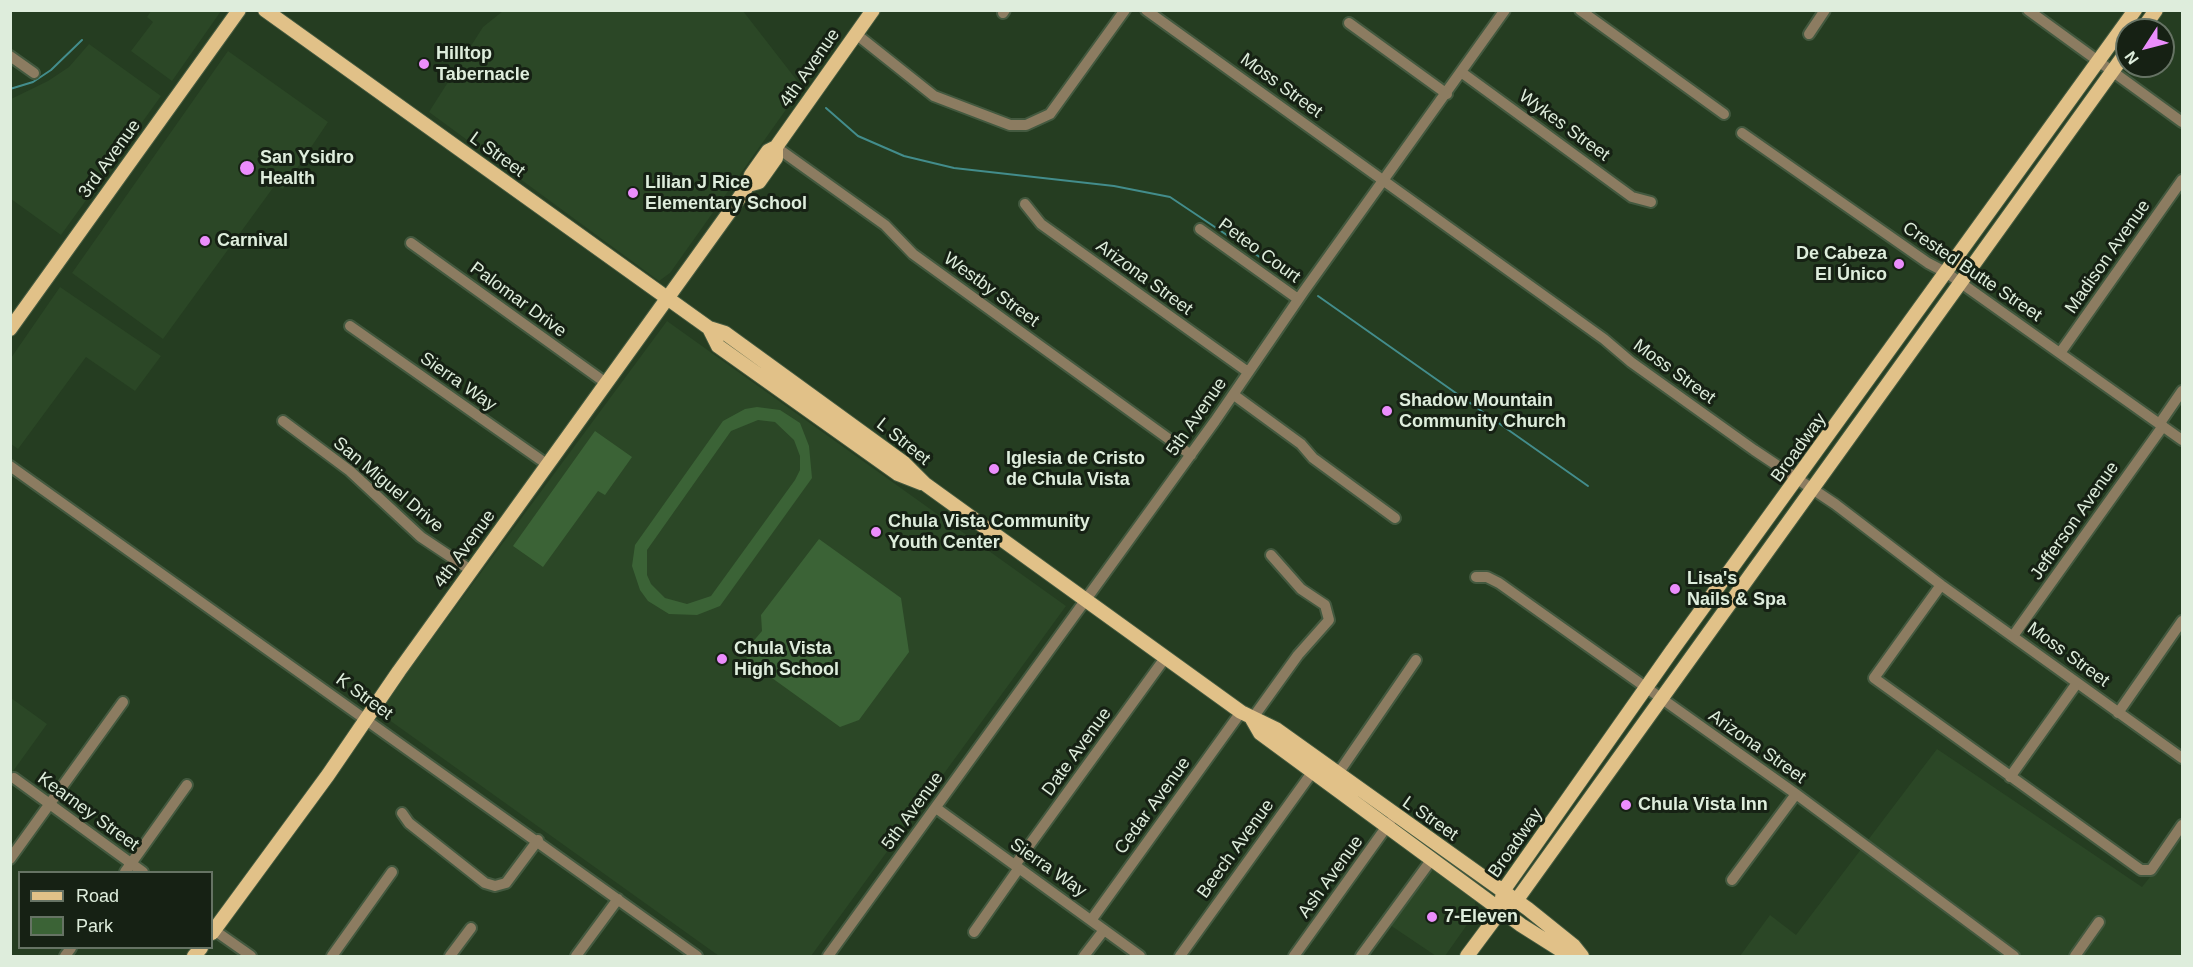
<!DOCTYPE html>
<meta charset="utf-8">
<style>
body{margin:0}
#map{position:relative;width:2193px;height:967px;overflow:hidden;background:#253d21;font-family:Arial,sans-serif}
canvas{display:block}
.frame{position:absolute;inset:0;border:12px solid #deeddc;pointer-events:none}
.legend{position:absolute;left:18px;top:871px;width:195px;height:78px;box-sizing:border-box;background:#162114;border:2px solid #667364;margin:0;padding:8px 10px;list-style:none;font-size:18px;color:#deeddc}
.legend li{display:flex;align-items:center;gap:12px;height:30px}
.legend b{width:30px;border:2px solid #667364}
.north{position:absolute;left:2115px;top:18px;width:60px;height:60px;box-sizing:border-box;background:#162114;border:2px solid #667364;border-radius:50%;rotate:234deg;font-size:16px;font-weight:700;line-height:24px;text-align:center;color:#deeddc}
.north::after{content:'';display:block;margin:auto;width:21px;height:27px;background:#eb8dfc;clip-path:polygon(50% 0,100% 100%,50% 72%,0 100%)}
</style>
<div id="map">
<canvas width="2193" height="967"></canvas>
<div class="frame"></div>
<ul class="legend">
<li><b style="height:8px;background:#e1c188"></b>Road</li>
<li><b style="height:16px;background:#3b6336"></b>Park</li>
</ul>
<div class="north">N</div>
</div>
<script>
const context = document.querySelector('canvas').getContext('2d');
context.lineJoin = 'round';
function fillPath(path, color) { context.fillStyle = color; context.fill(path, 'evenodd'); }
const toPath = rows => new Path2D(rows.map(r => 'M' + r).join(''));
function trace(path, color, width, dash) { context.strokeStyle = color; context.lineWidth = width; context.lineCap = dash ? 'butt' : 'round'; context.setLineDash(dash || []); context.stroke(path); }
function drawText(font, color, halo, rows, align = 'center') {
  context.font = font + ' Arial,sans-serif'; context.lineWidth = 6; context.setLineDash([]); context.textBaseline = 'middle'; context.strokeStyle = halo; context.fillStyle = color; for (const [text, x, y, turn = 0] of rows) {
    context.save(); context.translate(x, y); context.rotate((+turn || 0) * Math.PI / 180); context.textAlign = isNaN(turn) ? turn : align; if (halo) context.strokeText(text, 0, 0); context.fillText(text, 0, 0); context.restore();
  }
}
const built = toPath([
 [151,11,221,11,172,81,131,51,153,22,147,17],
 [503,11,743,11,802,87,670,273,659,281,429,112,483,27],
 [89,44,161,96,61,235,11,199,11,99,48,81,69,67],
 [228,51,328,122,283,189,275,185,163,339,72,273],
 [60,287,161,356,135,391,86,357,18,449,11,444,11,358],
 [667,321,1066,606,811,956,719,956,378,712],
 [11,698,47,724,11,774],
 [1937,749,2142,887,2182,837,2182,956,1740,956,1770,915,1796,935],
 [1431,868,1475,901,1476,912,1445,956,1436,956,1390,925]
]);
const green = toPath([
 [757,407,780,410,800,423,809,446,812,478,720,606,697,615,669,614,648,601,640,590,632,566,635,545,723,421,745,409],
 [758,420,775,422,794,440,800,456,800,470,795,480,711,596,687,604,665,598,651,584,647,575,647,550,731,431],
 [595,431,632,457,605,495,598,491,543,567,513,546],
 [819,539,901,598,909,652,859,720,840,727,747,660,745,651,762,631,761,615]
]);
const stream = toPath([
 [10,89,33,82,51,70,82,40],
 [826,108,858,136,904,156,954,168,1114,186,1170,197,1297,282],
 [1318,296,1588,486]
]);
const minor = toPath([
 [1146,10,1604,339,1631,362,1754,450,1835,504,1941,585,2182,758],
 [1580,10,1724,114],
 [2028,10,2182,122],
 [1003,13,1005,10],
 [1349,23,1447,94],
 [856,34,934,96,1010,125,1026,125,1050,114,1125,10],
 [1809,34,1825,10],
 [10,56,34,73],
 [1461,72,1632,197,1651,202],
 [1742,133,1928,263,1947,273,2182,440],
 [776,147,885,225,913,254,1191,455],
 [1025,204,1041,224,1248,372],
 [1200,229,1298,299],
 [411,243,606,383],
 [350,326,548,465],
 [2060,353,2182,180],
 [1234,395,1301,444,1313,458,1395,518],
 [283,421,350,471,421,537,472,571],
 [2160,423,2182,391],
 [10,466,697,956],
 [1476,577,1487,577,1499,583,1796,794,2014,956],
 [1941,585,1874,678,2141,870,2151,870,2182,825],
 [2013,636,2163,426],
 [2118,713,2182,621],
 [1252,719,1298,655,1329,620,1325,605,1301,589,1271,555],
 [2010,777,2077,683],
 [14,778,143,872],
 [1335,778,1416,660],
 [936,808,1140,956],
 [402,813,409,823,485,883,495,886,506,883,538,840],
 [10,859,123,702],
 [1015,865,1165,658],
 [125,872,187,785],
 [1732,880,1796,794],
 [1092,919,1241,712],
 [214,930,251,956],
 [974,932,1019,868],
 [65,956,71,948],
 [332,956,392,872],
 [450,956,471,928],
 [576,956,618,899],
 [828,956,1215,421,1304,291,1505,10],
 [1084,956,1104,930],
 [1180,956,1316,767],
 [1294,956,1390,822],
 [1361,956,1432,859],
 [2075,956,2099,922]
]);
const major = toPath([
 [265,10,709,328,725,333,736,341,904,463,925,484,1241,712,1276,729,1528,909,1574,946,1582,956],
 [2142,30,2156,10],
 [748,185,759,182,776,158,776,147],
 [709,328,718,346,898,474,921,483],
 [10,329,239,10],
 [1252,719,1260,733,1521,925,1570,956],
 [1502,898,1503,891,1671,652,2135,10],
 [212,933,328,775,399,671,733,207,748,185,751,175,768,151,776,147,873,10],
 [194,956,201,948],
 [1467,956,1502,909,1516,901,2127,51]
]);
const markers = [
 [424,64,6,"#eb8dfc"],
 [247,168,8,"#eb8dfc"],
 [633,193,6,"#eb8dfc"],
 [205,241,6,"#eb8dfc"],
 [1899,264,6,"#eb8dfc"],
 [1387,411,6,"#eb8dfc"],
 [994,469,6,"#eb8dfc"],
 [876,532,6,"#eb8dfc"],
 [1675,589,6,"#eb8dfc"],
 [722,659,6,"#eb8dfc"],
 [1626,805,6,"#eb8dfc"],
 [1432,917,6,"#eb8dfc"]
];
const poiNames = [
 ["Hilltop",436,54],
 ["Tabernacle",436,75],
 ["San Ysidro",260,158],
 ["Health",260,179],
 ["Lilian J Rice",645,183],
 ["Elementary School",645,204],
 ["Carnival",217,241],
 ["De Cabeza",1887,254,"right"],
 ["El Único",1887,275,"right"],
 ["Shadow Mountain",1399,401],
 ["Community Church",1399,422],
 ["Iglesia de Cristo",1006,459],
 ["de Chula Vista",1006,480],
 ["Chula Vista Community",888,522],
 ["Youth Center",888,543],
 ["Lisa's",1687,579],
 ["Nails & Spa",1687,600],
 ["Chula Vista",734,649],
 ["High School",734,670],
 ["Chula Vista Inn",1638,805],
 ["7-Eleven",1444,917]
];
const streetNames = [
 ["4th Avenue",810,68,-55],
 ["Moss Street",1281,86,36],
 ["Wykes Street",1564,126,36],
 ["L Street",497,155,36],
 ["3rd Avenue",110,159,-54],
 ["Peteo Court",1259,251,36],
 ["Madison Avenue",2108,257,-55],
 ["Crested Butte Street",1972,272,34],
 ["Arizona Street",1144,278,36],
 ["Westby Street",991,290,36],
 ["Palomar Drive",518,300,36],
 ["Moss Street",1674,372,36],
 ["Sierra Way",458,382,35],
 ["5th Avenue",1197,417,-55],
 ["L Street",903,442,39],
 ["Broadway",1799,448,-54],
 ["San Miguel Drive",388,485,40],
 ["Jefferson Avenue",2075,521,-55],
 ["4th Avenue",465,549,-54],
 ["Moss Street",2068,655,36],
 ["K Street",364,697,36],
 ["Arizona Street",1757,747,35],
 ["Date Avenue",1077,752,-54],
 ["Cedar Avenue",1153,806,-54],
 ["5th Avenue",913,811,-54],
 ["Kearney Street",88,812,36],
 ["L Street",1430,819,35],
 ["Broadway",1516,843,-55],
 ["Beech Avenue",1236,849,-54],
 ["Sierra Way",1048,868,35],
 ["Ash Avenue",1331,877,-54]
];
fillPath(built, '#2b4726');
fillPath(green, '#3b6336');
trace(stream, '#438d8c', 2);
trace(minor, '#43593f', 14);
trace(major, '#43593f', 16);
trace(minor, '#8c7c61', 10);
trace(major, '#e1c188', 14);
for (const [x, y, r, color] of markers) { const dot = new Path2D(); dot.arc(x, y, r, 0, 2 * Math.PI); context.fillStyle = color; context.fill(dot); trace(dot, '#162114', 2); }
drawText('bold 18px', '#deeddc', '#162114', poiNames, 'left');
drawText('18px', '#deeddc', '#162114', streetNames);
</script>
